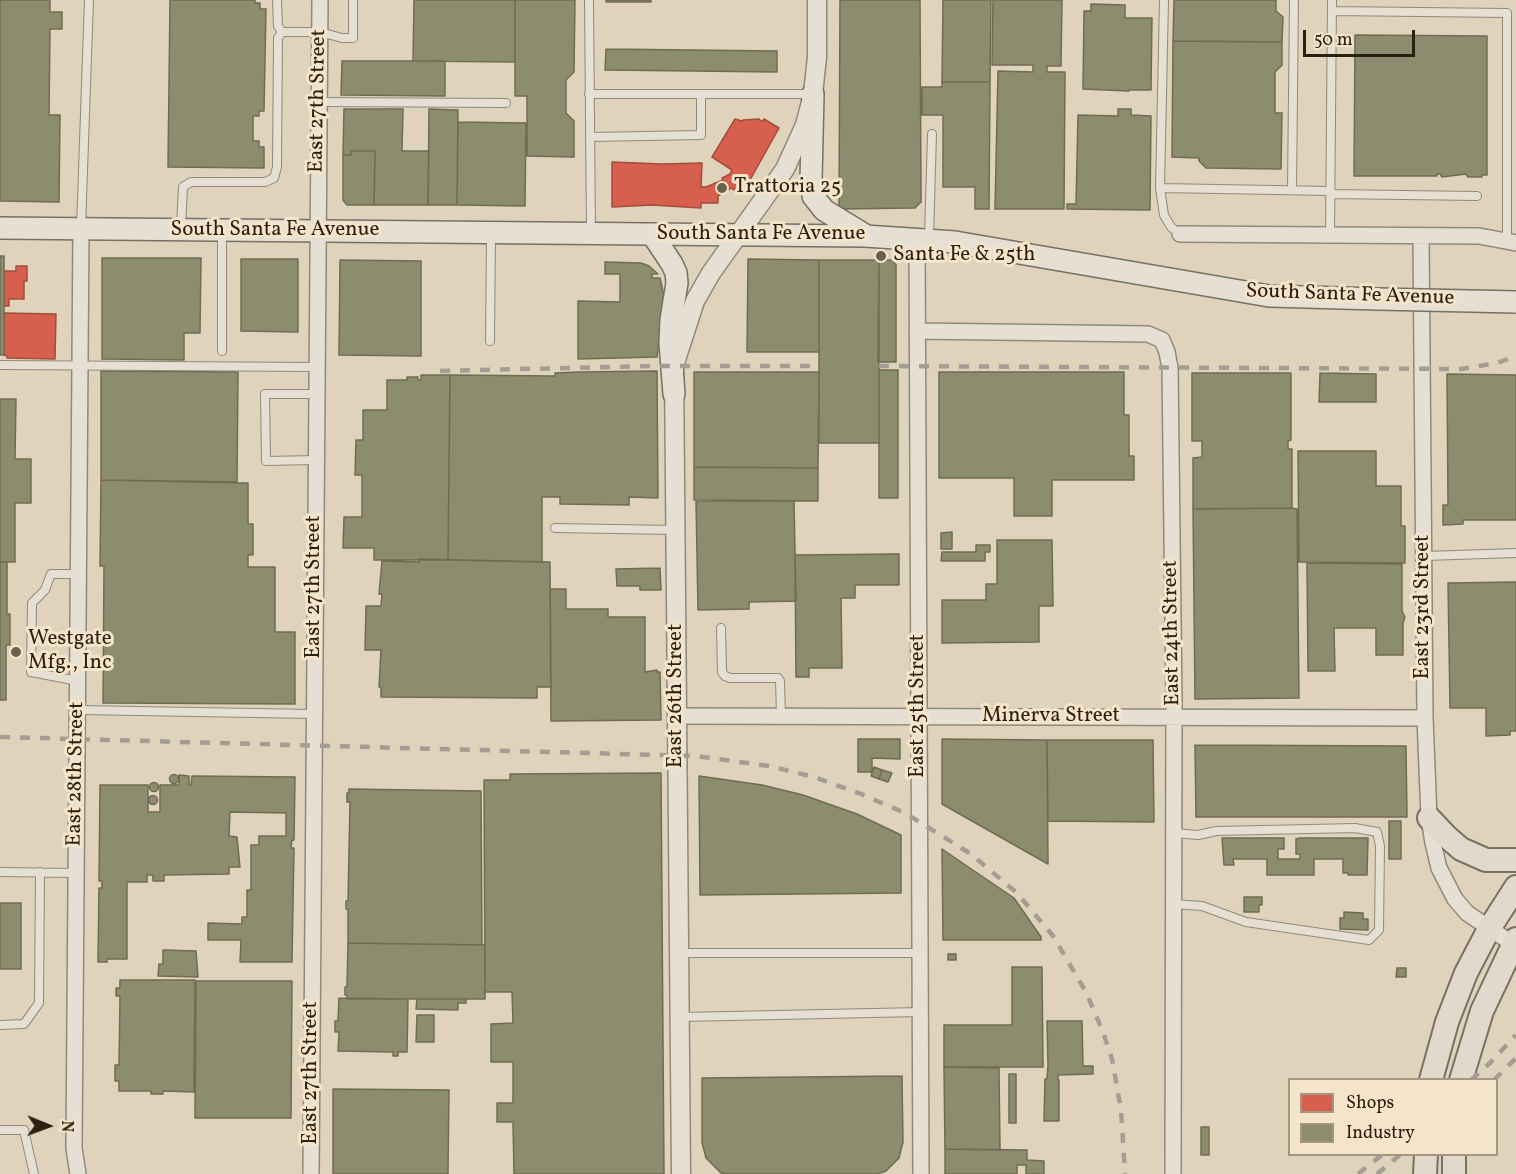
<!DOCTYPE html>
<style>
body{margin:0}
#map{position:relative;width:1516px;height:1174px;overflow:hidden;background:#dfd3bc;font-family:Vollkorn,serif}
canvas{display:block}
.legend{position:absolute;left:1288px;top:1078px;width:210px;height:78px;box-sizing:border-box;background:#f4e5ca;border:2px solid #a49680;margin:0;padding:8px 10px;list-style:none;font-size:18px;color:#2d2011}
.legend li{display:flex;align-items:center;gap:12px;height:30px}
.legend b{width:30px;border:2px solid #a49680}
.north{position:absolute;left:18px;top:1096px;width:60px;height:60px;-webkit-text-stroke:4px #f4e5ca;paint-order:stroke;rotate:91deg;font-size:16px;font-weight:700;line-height:24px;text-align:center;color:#2d2011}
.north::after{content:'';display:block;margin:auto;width:21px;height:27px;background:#2d2011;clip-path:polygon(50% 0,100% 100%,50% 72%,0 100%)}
.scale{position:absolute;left:1303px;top:30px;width:112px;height:27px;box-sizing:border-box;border:3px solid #2d2011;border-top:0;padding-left:8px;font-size:18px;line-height:21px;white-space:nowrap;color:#2d2011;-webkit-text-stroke:4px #f4e5ca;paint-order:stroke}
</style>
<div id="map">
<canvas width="1516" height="1174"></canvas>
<ul class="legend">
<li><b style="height:16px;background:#d6604d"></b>Shops</li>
<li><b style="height:16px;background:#8c8c6e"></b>Industry</li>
</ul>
<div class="north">N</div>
<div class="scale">50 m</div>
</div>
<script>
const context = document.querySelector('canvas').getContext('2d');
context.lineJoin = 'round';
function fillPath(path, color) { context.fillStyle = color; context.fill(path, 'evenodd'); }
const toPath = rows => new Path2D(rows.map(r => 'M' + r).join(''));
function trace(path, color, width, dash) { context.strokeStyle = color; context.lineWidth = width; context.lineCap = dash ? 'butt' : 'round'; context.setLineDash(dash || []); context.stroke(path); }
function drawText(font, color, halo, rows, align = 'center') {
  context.font = font + ' Vollkorn,serif'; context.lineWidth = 6; context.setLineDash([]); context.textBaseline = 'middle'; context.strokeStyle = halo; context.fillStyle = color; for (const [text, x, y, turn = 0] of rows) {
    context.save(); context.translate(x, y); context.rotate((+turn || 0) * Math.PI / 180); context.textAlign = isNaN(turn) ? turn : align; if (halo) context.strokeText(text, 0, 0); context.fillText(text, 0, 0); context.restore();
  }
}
const shops = toPath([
 [735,119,742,121,743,120,759,119,762,122,764,119,779,128,750,180,746,178,738,192,731,188,718,196,718,203,701,203,701,208,652,205,612,207,612,162,662,164,702,163,701,187,706,187,723,180,722,178,730,174,732,170,712,157,735,119],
 [16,266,27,266,27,281,24,281,24,299,9,299,9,306,4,306,4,271,16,271,16,266],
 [4,313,56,314,55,359,7,358,7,356,4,355,4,313]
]);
const industry = toPath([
 [0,0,50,0,50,12,62,12,62,29,50,29,49,115,60,115,59,202,0,201,0,0],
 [170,0,255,0,255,3,260,3,260,9,266,9,264,111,259,111,259,116,253,116,253,141,259,141,259,147,264,147,264,168,168,167,170,0],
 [414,0,515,0,515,62,413,61,414,0],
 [515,0,575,0,574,72,566,80,566,113,574,121,574,157,527,156,527,96,515,96,515,0],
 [606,0,651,0,651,2,606,2,606,0],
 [840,0,920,0,921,202,915,208,839,209,840,0],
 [943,0,991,0,990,82,942,82,943,0],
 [993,0,1062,0,1061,66,1047,66,1047,72,1065,72,1064,209,995,209,998,71,1033,72,1033,65,992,65,993,0],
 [1174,0,1276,0,1276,11,1283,17,1282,42,1173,41,1174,0],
 [1091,4,1125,5,1125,18,1152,18,1151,90,1129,90,1129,91,1083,89,1084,11,1091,11,1091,4],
 [1355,35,1487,36,1487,175,1482,175,1482,177,1468,177,1466,174,1442,177,1440,174,1437,174,1437,176,1354,176,1355,35],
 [1173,41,1282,42,1282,65,1275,72,1275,113,1282,113,1281,169,1206,168,1199,161,1199,158,1172,157,1173,41],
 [606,49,777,51,777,72,605,70,606,49],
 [342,61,445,61,445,96,341,95,342,61],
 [942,82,990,82,989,209,975,209,975,187,943,187,943,116,942,115,922,115,922,87,942,87,942,82],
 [344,109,403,109,402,151,429,151,428,205,374,205,375,151,351,151,351,155,343,155,344,109],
 [429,109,458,110,457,205,428,205,429,109],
 [1118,109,1131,109,1131,115,1151,116,1150,210,1067,209,1067,204,1076,204,1078,115,1118,116,1118,109],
 [458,122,526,123,525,206,457,205,458,122],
 [351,151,375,151,374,205,347,205,343,200,343,155,351,155,351,151],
 [0,256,4,256,4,355,0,355,0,256],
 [102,258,201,258,200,333,184,333,184,360,102,359,102,258],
 [241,259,298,259,298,332,241,331,241,259],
 [748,259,819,260,819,352,747,352,748,259],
 [340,260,421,261,421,356,339,355,340,260],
 [819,260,879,260,879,443,819,443,819,260],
 [879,260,892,260,896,265,896,362,878,362,879,260],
 [605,262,641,263,649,266,658,274,652,274,652,278,660,278,664,296,657,357,578,359,578,301,620,302,620,274,605,274,605,262],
 [879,370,898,370,898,498,879,498,879,370],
 [101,371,238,372,237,482,101,480,101,371],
 [657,371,658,498,629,497,629,505,560,504,560,497,542,497,542,562,448,560,450,375,555,376,555,373,578,372,657,371],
 [694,372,819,372,818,468,694,467,694,372],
 [939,372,1124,372,1124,415,1129,415,1129,456,1134,456,1134,480,1052,480,1052,516,1014,516,1014,478,939,478,939,372],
 [1192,373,1291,373,1291,440,1288,441,1288,449,1292,449,1292,508,1193,509,1193,458,1202,457,1202,441,1192,441,1192,373],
 [1320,373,1376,374,1376,402,1319,402,1320,373],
 [1447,374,1516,375,1516,520,1463,520,1463,524,1443,525,1443,505,1448,505,1447,374],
 [421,375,450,375,448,560,374,560,374,548,343,548,344,517,362,517,362,475,355,475,356,440,363,440,363,410,387,410,387,380,407,380,407,377,418,377,418,380,421,380,421,375],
 [0,399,16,399,15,459,31,459,31,503,15,503,15,562,0,562,0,399],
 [1298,451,1376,451,1376,486,1401,486,1401,526,1405,526,1405,563,1299,562,1298,451],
 [694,467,818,468,818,501,694,500,694,467],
 [101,480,248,483,248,524,253,524,253,555,248,555,248,567,275,567,275,632,295,632,295,704,103,703,104,566,100,566,101,480],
 [696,501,794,501,796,601,749,602,749,609,698,610,696,501],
 [1292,508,1297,509,1299,698,1195,699,1193,509,1292,508],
 [952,532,952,549,941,549,941,533,952,532],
 [997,540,1052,540,1053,606,1039,606,1039,642,942,643,942,600,986,600,986,584,997,584,997,540],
 [976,545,990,545,990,552,985,552,985,561,941,561,942,552,976,552,976,545],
 [899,554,899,585,855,585,855,598,841,598,842,668,809,668,809,677,796,677,795,555,899,554],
 [419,559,550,562,551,687,537,687,537,698,381,697,381,687,379,687,381,650,365,650,366,606,381,606,382,594,379,594,382,561,419,562,419,559],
 [0,562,7,562,7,614,10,614,10,645,6,645,6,700,0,700,0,562],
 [1307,563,1402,564,1402,611,1405,617,1403,623,1403,655,1376,655,1376,628,1334,628,1335,671,1308,671,1307,563],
 [660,568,661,590,640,590,640,586,617,586,616,569,660,568],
 [1516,582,1516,731,1510,731,1510,735,1486,736,1486,708,1450,708,1448,583,1516,582],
 [550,589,566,589,566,609,608,609,608,617,645,617,645,672,657,670,657,672,660,672,661,720,551,721,550,589],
 [858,739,900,739,900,759,872,758,872,772,858,772,858,739],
 [942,739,1047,740,1048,864,942,804,942,739],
 [1047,740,1153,740,1154,822,1048,821,1047,740],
 [1195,745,1406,746,1407,817,1196,817,1195,745],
 [874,767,882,770,879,779,871,776,874,767],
 [882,770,892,773,888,782,879,779,882,770],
 [661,773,664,1174,514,1174,513,1122,497,1122,497,1103,513,1103,513,1062,491,1062,491,1024,513,1023,512,992,485,992,484,780,510,780,510,774,661,773],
 '169.5 779a4.5 4.5 0 1 1 9 0a4.5 4.5 0 1 1-9 0Z',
 [179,775,189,776,189,785,191,785,192,776,295,777,294,840,292,840,291,848,294,848,292,962,240,962,241,940,208,940,208,923,242,924,242,917,247,917,247,890,251,890,251,845,259,845,259,836,286,836,286,813,230,812,229,836,237,837,240,867,229,867,229,874,164,875,164,881,153,881,153,875,147,875,147,882,127,882,127,959,107,959,107,962,98,962,99,888,102,888,102,881,99,881,100,785,148,785,148,812,160,812,160,785,179,785,179,775],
 [699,776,762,785,803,795,857,814,901,835,901,893,700,895,699,776],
 '149.5 787a4.5 4.5 0 1 1 9 0a4.5 4.5 0 1 1-9 0Z',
 [349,789,481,791,482,945,348,943,348,909,346,909,346,901,348,901,350,802,347,802,347,793,349,793,349,789],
 '148.5 800a4.5 4.5 0 1 1 9 0a4.5 4.5 0 1 1-9 0Z',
 [1389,821,1401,821,1401,859,1389,859,1389,821],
 [1222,838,1284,838,1284,849,1278,849,1278,859,1300,859,1300,854,1296,854,1296,839,1300,838,1368,838,1367,875,1348,875,1348,873,1343,873,1343,859,1314,859,1314,875,1267,875,1267,859,1233,859,1234,865,1224,865,1222,838],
 [942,849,1014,898,1041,937,1041,940,943,940,942,849],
 [1244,897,1262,897,1262,905,1259,905,1259,912,1244,912,1244,897],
 [0,903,21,903,21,969,0,969,0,903],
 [1344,912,1363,913,1363,919,1368,919,1368,930,1340,929,1340,918,1344,918,1344,912],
 [348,943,485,945,485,999,347,999,347,995,345,995,345,987,347,987,348,943],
 [163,950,196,951,198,977,158,976,159,964,163,964,163,950],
 [948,954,956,954,956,960,948,960,948,954],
 [1012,967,1042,967,1043,1067,944,1067,944,1025,1012,1025,1012,967],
 [1397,968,1406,968,1406,977,1396,977,1397,968],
 [120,980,195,980,194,1092,163,1091,163,1094,151,1094,151,1091,119,1091,119,1081,115,1081,115,1065,119,1065,120,996,116,996,116,988,120,988,120,980],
 [196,981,292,981,291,1118,195,1118,196,981],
 [339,998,408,999,407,1052,398,1052,398,1056,393,1056,393,1052,338,1051,339,1032,335,1032,335,1021,338,1021,339,998],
 [417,999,466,999,466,1003,458,1003,458,1010,416,1009,417,999],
 [417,1015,434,1015,434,1042,416,1042,417,1015],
 [1047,1021,1082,1021,1083,1066,1093,1066,1093,1074,1058,1075,1058,1079,1059,1080,1059,1121,1044,1121,1045,1079,1047,1079,1048,1065,1047,1021],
 [944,1067,999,1068,1000,1150,945,1149,944,1067],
 [1009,1074,1016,1074,1016,1123,1009,1123,1009,1074],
 [902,1076,903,1142,899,1158,886,1171,877,1174,730,1174,721,1173,706,1158,702,1142,702,1078,902,1076],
 [333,1089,449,1090,448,1174,333,1174,333,1089],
 [1201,1127,1209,1127,1209,1155,1201,1155,1201,1127],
 [945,1149,1027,1150,1027,1160,1044,1161,1044,1174,1026,1174,1026,1165,1017,1165,1017,1174,945,1174,945,1149]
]);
const service = toPath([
 [277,0,278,26,282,32],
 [589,0,591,232],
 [1164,0,1160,188,1331,191],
 [1332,11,1507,13,1507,240],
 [589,94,812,94],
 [319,102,506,103],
 [590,137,701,135,701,95],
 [1160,188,1164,215,1171,227,1180,234],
 [1292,189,1294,0],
 [1330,194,1477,196],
 [81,228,89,0],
 [181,228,183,187,191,182,265,182,274,178,277,167,278,38,282,32,320,32,342,38,353,38,353,0],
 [1330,235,1332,0],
 [929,237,932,134],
 [490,341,491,234],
 [222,351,222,232],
 [0,365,316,367],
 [316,460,266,461,265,394,316,394],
 [555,528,675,530],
 [1425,556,1516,553],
 [721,628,722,672,725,676,730,678,778,678,780,681,781,716],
 [78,681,31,672,32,603,45,590,51,574,79,574],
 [78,710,314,714],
 [1173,833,1198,835,1216,831,1355,828,1377,832,1380,846,1379,930,1369,940,1246,922,1202,906,1173,904],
 [0,872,76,873],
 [680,953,920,953],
 [681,1017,921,1012],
 [0,1025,24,1024,39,1003,40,872],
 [0,1130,24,1130,34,1174]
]);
const minor = toPath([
 [1180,234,1479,236,1516,243],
 [1421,236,1425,718,1429,818,1433,843,1439,868,1455,899,1467,913,1513,944],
 [917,238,921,1174],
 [917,331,1148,334,1162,340,1167,352,1170,368,1174,703,1173,1174],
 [677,716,1425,718],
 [78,1174,74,1148,81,229],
 [311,1174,320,0]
]);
const tertiary = toPath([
 [681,1174,674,366,695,301,711,273,785,169,805,125,813,94,817,57,817,0]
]);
const secondary = toPath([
 [813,94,811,180,813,196,824,210,865,235],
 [0,228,865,236,955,242,1269,296,1378,299],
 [652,234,672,264,676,273,677,283,671,320,670,343,674,394]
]);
const primary = toPath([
 [1429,818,1446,836,1461,849,1486,860,1516,860],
 [1431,1080,1447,1022,1466,973,1489,929,1516,887],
 [1461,1080,1482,1011,1516,939],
 [1425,1174,1426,1154],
 [1454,1174,1454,1154]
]);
const rail = toPath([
 [879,366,1461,369,1497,363,1516,356],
 [440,371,651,366,819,366],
 [0,737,696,756,769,766,814,777,861,794,905,813,971,854,1017,893,1053,936,1086,992,1103,1032,1112,1059,1121,1110,1125,1174],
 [1471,1080,1490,1063,1516,1035],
 [1494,1080,1516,1058],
 [1358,1174,1383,1154],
 [1377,1174,1401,1154]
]);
const secondaryBridge = toPath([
 [1378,299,1516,302]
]);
const markers = [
 [722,188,6,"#6b5f4d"],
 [881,256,6,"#6b5f4d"],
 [16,652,6,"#6b5f4d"]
];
const streetNames = [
 ["East 27th Street",319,101,-89],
 ["South Santa Fe Avenue",275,231],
 ["South Santa Fe Avenue",761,235],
 ["South Santa Fe Avenue",1350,296,2],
 ["East 27th Street",315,587,-90],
 ["East 23rd Street",1424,607,-90],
 ["East 24th Street",1173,633,-91],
 ["East 26th Street",677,696,-90],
 ["East 25th Street",919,706,-90],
 ["Minerva Street",1051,717],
 ["East 28th Street",77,774,-89],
 ["East 27th Street",312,1073,-90]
];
const poiNames = [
 ["Trattoria 25",734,188],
 ["Santa Fe & 25th",893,256],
 ["Westgate",28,640],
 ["Mfg., Inc",28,664]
];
fillPath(shops, '#d6604d');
trace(shops, '#a34d3b', 1.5);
fillPath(industry, '#8c8c6e');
trace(industry, '#706c52', 1.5);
trace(service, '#91897a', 10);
trace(minor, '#91897a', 18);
trace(tertiary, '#91897a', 21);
trace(secondary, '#787063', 24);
trace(primary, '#787063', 26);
trace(service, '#e5dfd4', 8);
trace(minor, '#e5dfd4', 15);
trace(tertiary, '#e5dfd4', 18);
trace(secondary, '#e5dfd4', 21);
trace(primary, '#e1d9cc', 22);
trace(rail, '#a39d93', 4.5, [10, 10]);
trace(secondaryBridge, '#787063', 24, []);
trace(secondaryBridge, '#e5dfd4', 21);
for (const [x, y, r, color] of markers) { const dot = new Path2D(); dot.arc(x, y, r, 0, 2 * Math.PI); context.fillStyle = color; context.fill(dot); trace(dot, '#f4e5ca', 2); }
drawText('21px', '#2d2011', '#f4e5ca', streetNames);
drawText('21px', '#2d2011', '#f4e5ca', poiNames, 'left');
</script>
